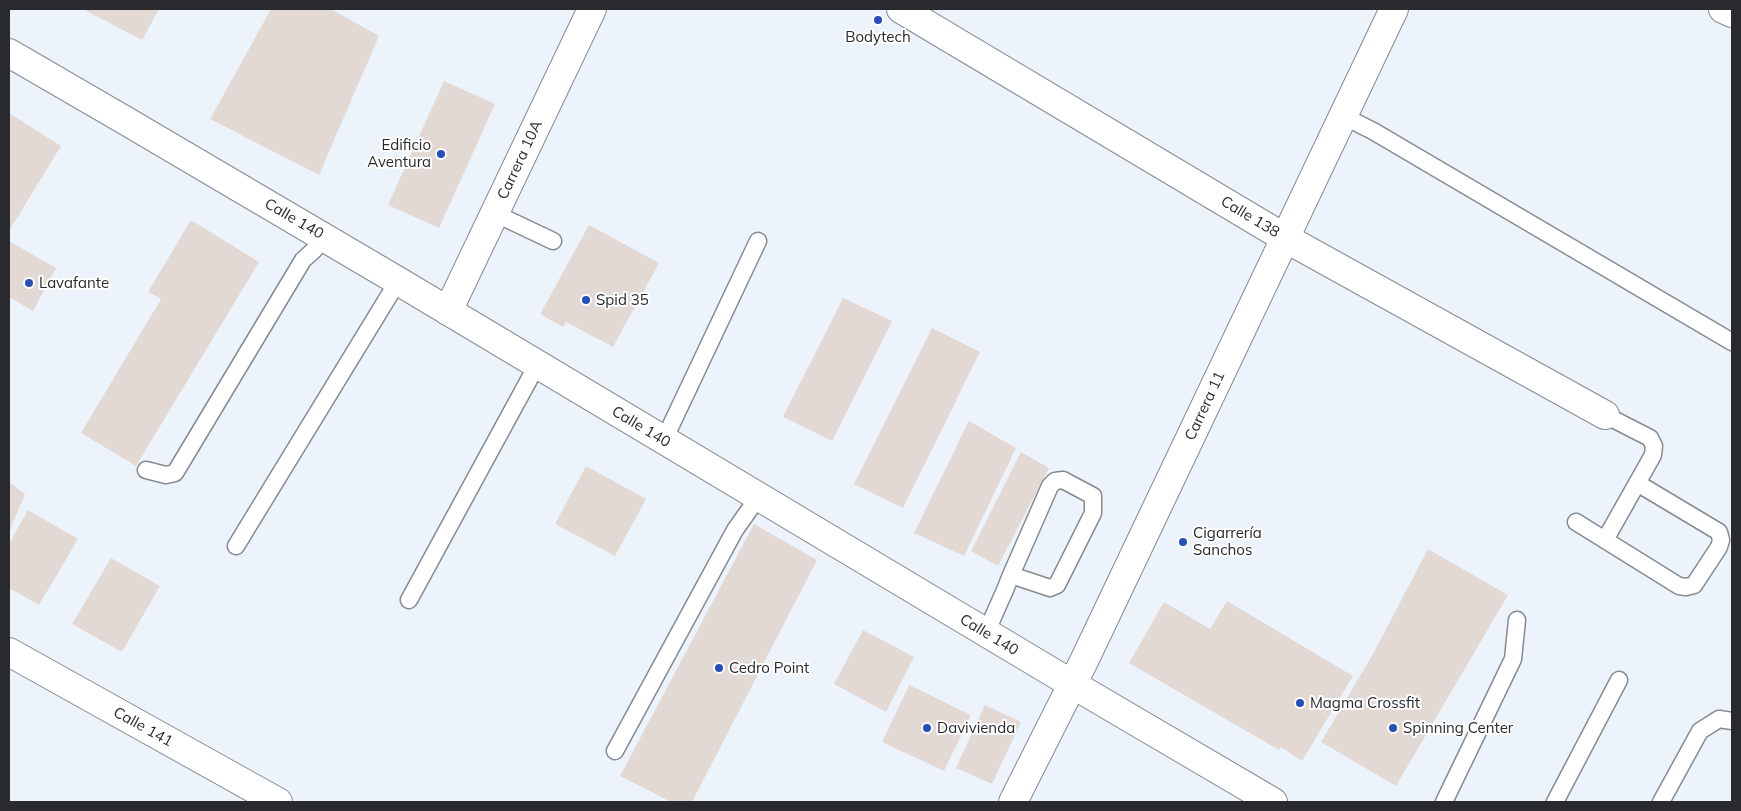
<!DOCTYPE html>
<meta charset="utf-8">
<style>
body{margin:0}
#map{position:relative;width:1741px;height:811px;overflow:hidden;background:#edf3fa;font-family:Mulish,sans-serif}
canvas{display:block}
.frame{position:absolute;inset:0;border:10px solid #282a2d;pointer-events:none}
</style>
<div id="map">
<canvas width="1741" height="811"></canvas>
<div class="frame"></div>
</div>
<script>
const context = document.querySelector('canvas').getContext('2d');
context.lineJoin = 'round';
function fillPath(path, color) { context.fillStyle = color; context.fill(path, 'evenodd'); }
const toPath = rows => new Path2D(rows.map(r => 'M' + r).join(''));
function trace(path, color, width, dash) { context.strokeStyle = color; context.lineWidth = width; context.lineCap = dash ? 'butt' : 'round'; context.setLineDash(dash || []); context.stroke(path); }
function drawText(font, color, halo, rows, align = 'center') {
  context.font = font + ' Mulish,sans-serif'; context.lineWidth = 4; context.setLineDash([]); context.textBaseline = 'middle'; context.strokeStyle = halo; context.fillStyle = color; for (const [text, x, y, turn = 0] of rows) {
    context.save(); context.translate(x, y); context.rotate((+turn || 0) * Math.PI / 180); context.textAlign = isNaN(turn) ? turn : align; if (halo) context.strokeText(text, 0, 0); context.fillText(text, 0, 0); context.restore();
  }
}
const building = toPath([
 [83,9,159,9,142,40],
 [271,9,331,9,379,36,319,175,210,119],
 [444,81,495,104,439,228,388,205],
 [9,113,61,146,9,231],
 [191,220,259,262,136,466,81,433,161,299,148,292],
 [589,225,659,263,613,347,566,322,563,327,540,314],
 [9,241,56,268,33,311,9,297],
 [843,298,892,321,832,441,783,417],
 [932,328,980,352,903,508,854,484],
 [969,421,1016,448,964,556,914,533],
 [1021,452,1049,468,998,566,971,551],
 [586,466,646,499,615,556,555,524],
 [9,482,25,494,9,532],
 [28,510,78,539,39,605,9,588,9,544],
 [754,524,817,560,692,802,671,802,620,776],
 [1428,549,1508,595,1396,786,1321,742,1373,654],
 [111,558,160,586,122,652,72,624],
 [1227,601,1353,676,1302,761,1281,747,1279,750,1129,663,1164,602,1210,629],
 [863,630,914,657,886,712,834,684],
 [909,685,971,715,944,771,882,742],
 [985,705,1021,722,992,784,956,768]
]);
const service = toPath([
 [1343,116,1373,131,1732,342],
 [494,213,553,241],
 [1605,415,1650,438,1654,446,1653,455,1605,540],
 [664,440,758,241],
 [146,470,166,475,175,473,303,260,314,250,324,237],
 [1576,522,1679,586,1686,587,1694,585,1719,547,1721,540,1719,532,1637,483],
 [236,546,398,281],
 [409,600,537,365],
 [986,633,1005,590,1011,575,1050,486,1055,481,1063,480,1093,496,1093,513,1057,585,1050,588,1011,575],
 [615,751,735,530,759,496],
 [1444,802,1513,659,1517,620],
 [1555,802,1619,680],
 [1661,802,1700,731,1719,719,1732,721]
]);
const minor = toPath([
 [901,9,1285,238,1605,415],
 [1723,9,1732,13],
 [448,311,592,9],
 [9,652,278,802],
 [1013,802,1084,661,1394,9]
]);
const tertiary = toPath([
 [9,53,121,118,398,281,1072,684,1273,802]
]);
const markers = [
 [878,20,5,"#274ebd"],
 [441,154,5,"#274ebd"],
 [29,283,5,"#274ebd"],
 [586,300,5,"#274ebd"],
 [1183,542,5,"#274ebd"],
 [719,668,5,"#274ebd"],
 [1300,703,5,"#274ebd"],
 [927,728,5,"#274ebd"],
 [1393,728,5,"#274ebd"]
];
const poiNames = [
 ["Bodytech",878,37,"center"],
 ["Edificio",431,145,"right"],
 ["Aventura",431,162,"right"],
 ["Lavafante",39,283],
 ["Spid 35",596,300],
 ["Cigarrería",1193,533],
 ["Sanchos",1193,550],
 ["Cedro Point",729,668],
 ["Magma Crossfit",1310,703],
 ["Davivienda",937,728],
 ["Spinning Center",1403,728]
];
const streetNames = [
 ["Carrera 10A",520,160,-65],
 ["Calle 138",1250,217,31],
 ["Calle 140",294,219,30],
 ["Carrera 11",1205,406,-65],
 ["Calle 140",641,427,31],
 ["Calle 140",989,635,31],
 ["Calle 141",143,727,29]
];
fillPath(building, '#e2d9d5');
trace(service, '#868b92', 19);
trace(minor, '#868b92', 30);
trace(tertiary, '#868b92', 30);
trace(service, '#fff', 16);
trace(minor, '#fff', 28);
trace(tertiary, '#fff', 28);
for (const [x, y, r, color] of markers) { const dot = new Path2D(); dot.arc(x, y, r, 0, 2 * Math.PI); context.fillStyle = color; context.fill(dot); trace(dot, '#fff', 2); }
drawText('15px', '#282a2d', '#fff', poiNames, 'left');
drawText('15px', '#282a2d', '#fff', streetNames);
</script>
